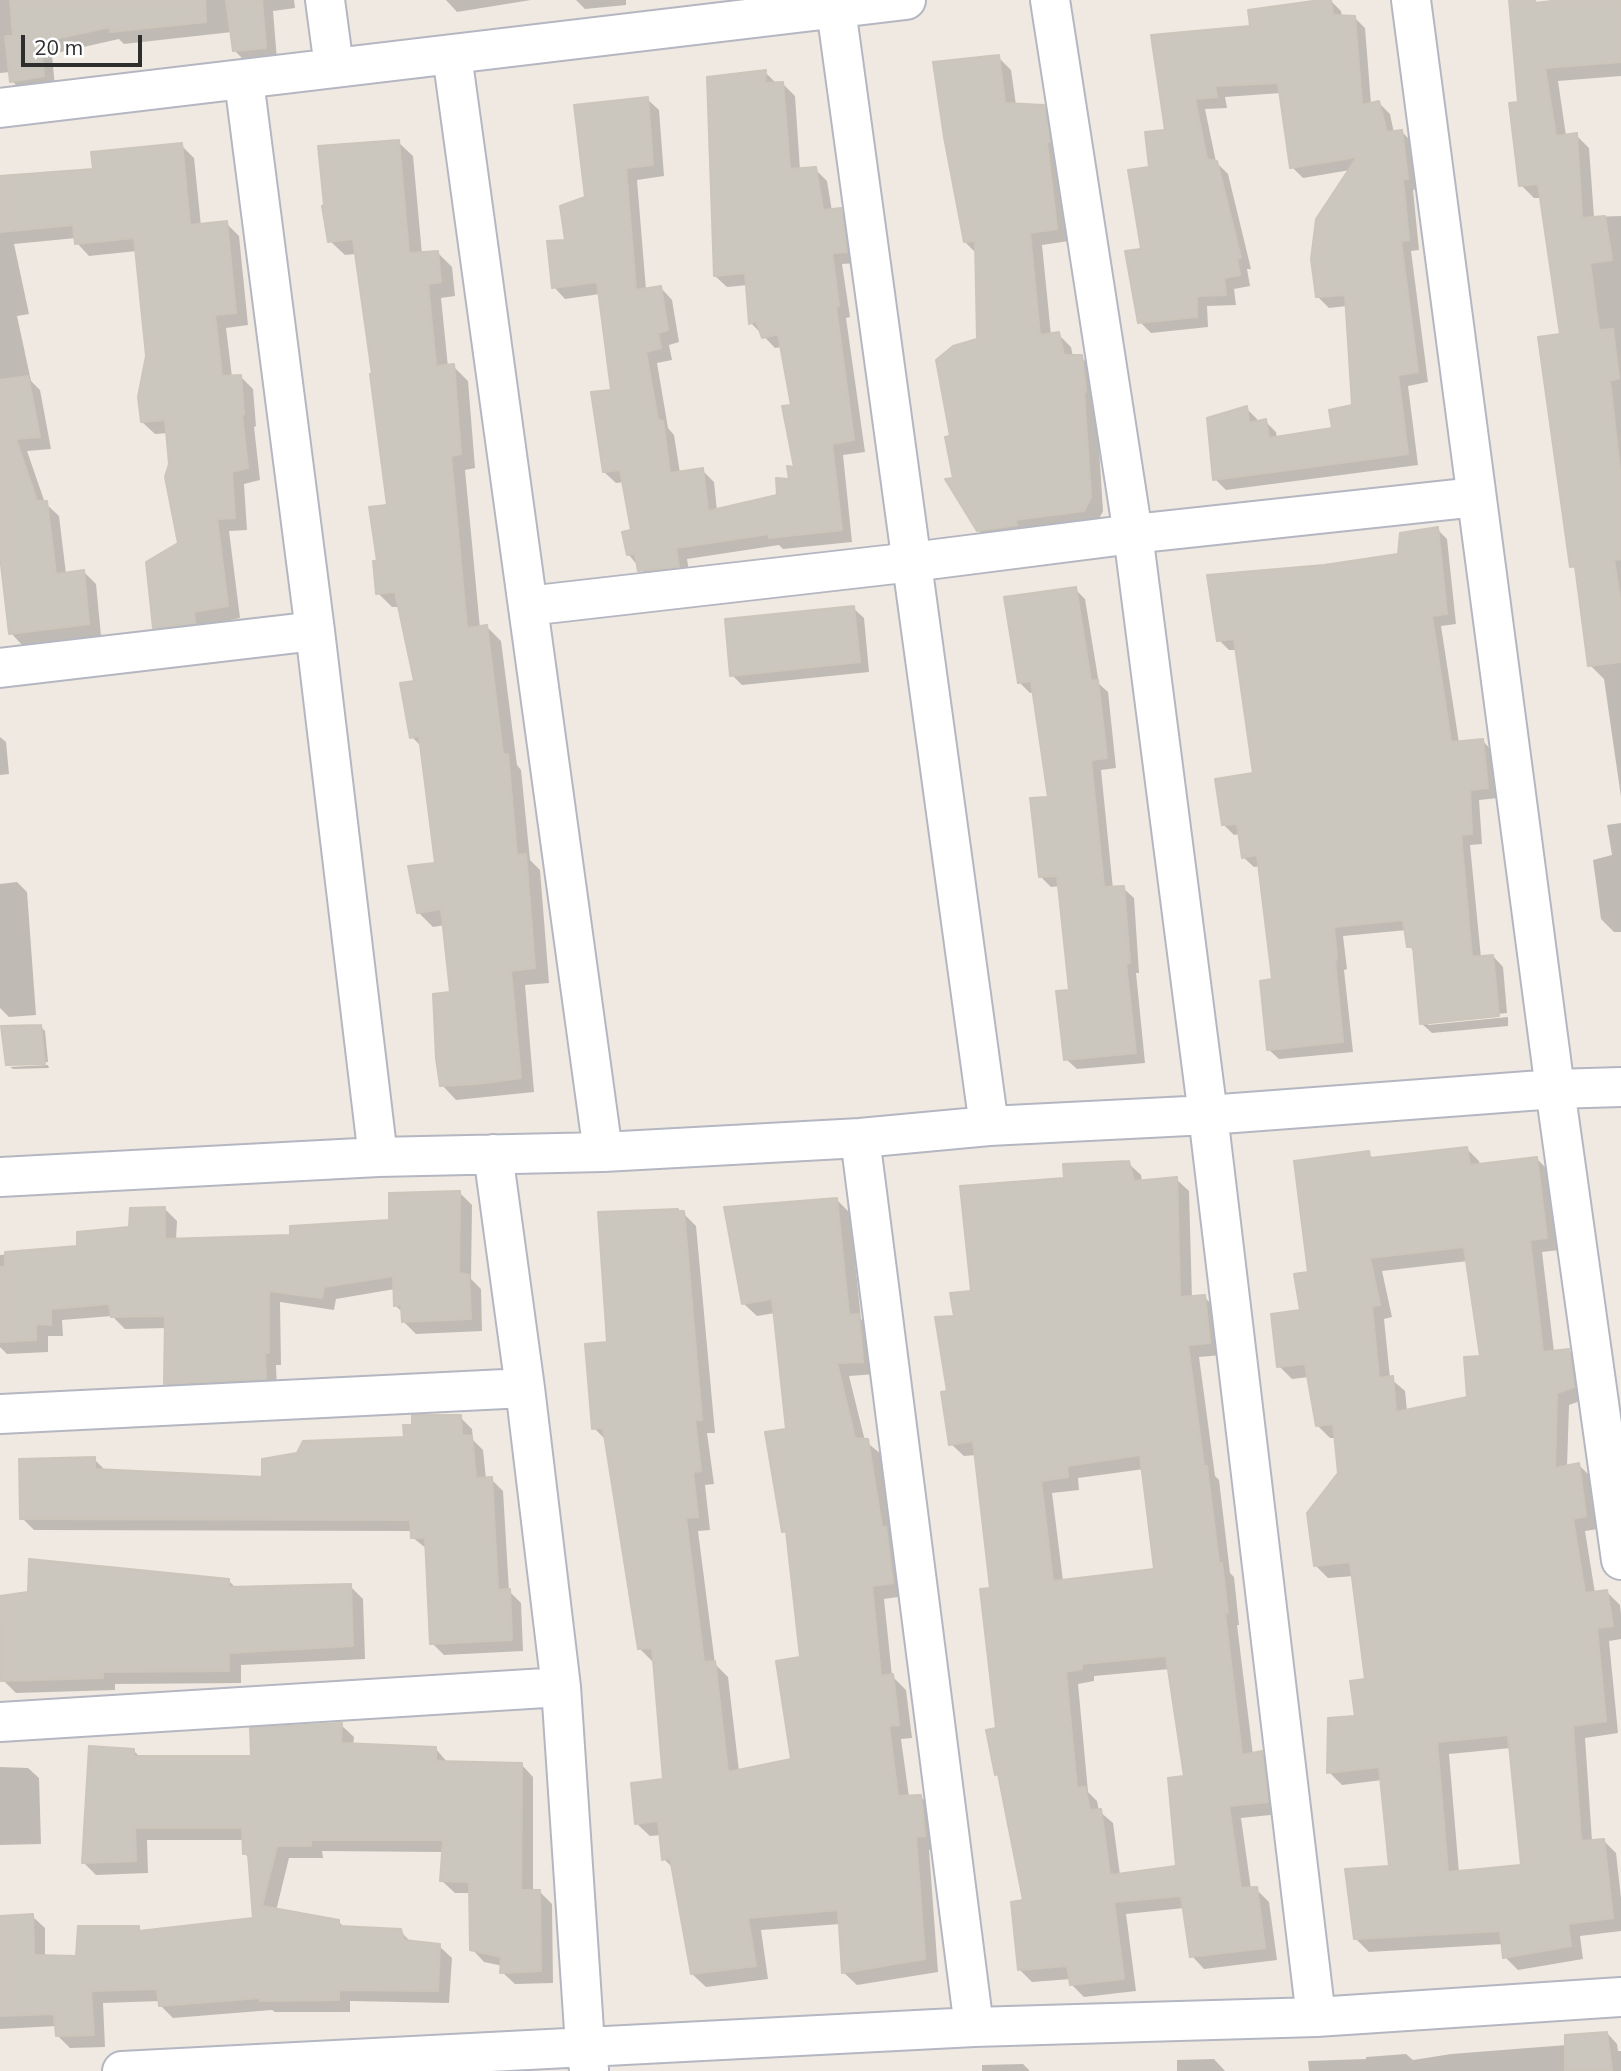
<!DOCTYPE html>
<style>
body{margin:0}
#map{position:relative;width:1621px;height:2071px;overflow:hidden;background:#efe9e1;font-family:Mulish,sans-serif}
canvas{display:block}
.scale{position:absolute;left:21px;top:35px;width:121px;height:32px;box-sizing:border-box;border:4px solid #2e2e2e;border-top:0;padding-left:9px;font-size:21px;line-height:24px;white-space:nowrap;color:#2e2e2e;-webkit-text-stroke:5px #fff;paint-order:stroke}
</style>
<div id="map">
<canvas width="1621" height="2071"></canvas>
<div class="scale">20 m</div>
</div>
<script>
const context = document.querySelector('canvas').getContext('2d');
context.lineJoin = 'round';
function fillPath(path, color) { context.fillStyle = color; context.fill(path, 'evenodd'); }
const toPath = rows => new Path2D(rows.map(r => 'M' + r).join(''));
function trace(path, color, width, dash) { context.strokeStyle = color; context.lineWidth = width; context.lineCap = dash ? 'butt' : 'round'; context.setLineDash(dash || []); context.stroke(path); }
const shadow = toPath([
 [0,0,294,0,295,8,273,11,277,60,246,62,234,50,232,32,124,44,119,39,52,54,55,88,24,93,12,81,11,72,0,73],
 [446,0,531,0,457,12],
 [576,0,626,0,626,5,585,9],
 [1330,0,1341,11,1342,17,1354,17,1365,28,1371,104,1379,103,1390,114,1394,133,1402,132,1413,143,1418,189,1413,190,1419,250,1411,251,1428,382,1408,386,1418,465,1226,490,1215,479,1246,408,1257,419,1258,423,1265,421,1276,432,1277,439,1334,430,1353,407,1347,306,1329,308,1318,297,1350,170,1303,178,1292,167,1281,93,1225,97,1227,108,1205,109,1216,162,1228,174,1251,269,1247,269,1250,286,1234,289,1236,305,1207,306,1208,327,1151,333,1140,322,1143,250,1151,169,1167,131,1252,27],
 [1517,0,1535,0,1540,5,1572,0,1621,0,1621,76,1558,81,1566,136,1576,135,1589,148,1594,217,1621,216,1621,797,1604,679,1590,665,1577,571,1572,566,1562,336,1542,198,1534,198,1521,185],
 [998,57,1011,70,1016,105,1043,107,1056,120,1069,241,1042,245,1051,335,1058,334,1071,347,1073,357,1081,357,1094,369,1103,511,1097,523,991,543,978,530,955,480,952,438,979,340,977,254,965,242],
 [765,72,777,84,783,84,795,96,800,170,815,169,827,181,832,211,840,209,852,221,858,263,842,264,850,317,846,318,865,452,843,455,852,542,783,549,779,545,687,559,690,578,652,582,628,554,633,531,624,482,616,483,604,472,613,391,600,294,565,299,554,287,567,242,587,198,647,99,659,110,664,176,637,180,646,290,661,288,672,300,679,342,669,345,672,360,657,363,668,428,674,435,680,473,702,470,714,482,717,511,779,496,791,480,796,468,793,406,782,347,775,348,751,323,748,285,727,287,715,276],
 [398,142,413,156,422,254,437,252,452,267,455,296,441,298,448,367,453,366,468,381,475,468,465,470,480,628,487,627,501,641,517,765,521,770,530,860,540,870,549,983,525,985,534,1092,456,1100,442,1085,452,994,445,925,433,927,418,912,437,865,422,747,412,737,416,682,400,607,392,607,378,593,379,563,389,506,356,254,345,255,330,241],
 [181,145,194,158,201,226,226,223,239,236,248,325,226,328,232,377,241,377,253,389,256,426,254,427,260,480,244,484,247,530,229,531,240,618,206,625,168,640,155,627,180,544,168,433,155,434,142,422,148,356,137,251,89,256,77,243,76,238,14,244,29,314,17,316,31,381,40,390,51,449,27,451,45,503,59,516,66,574,83,571,96,584,101,636,23,646,11,633,0,553,0,177,95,171],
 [1437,529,1447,539,1456,624,1441,626,1459,743,1482,740,1492,751,1498,798,1479,800,1482,844,1470,845,1481,958,1493,956,1503,967,1507,1013,1428,1021,1428,1025,1508,1017,1508,1026,1432,1033,1421,1023,1415,952,1409,946,1407,930,1343,936,1347,969,1344,970,1353,1052,1279,1059,1268,1049,1274,981,1260,866,1254,867,1243,857,1240,834,1234,835,1224,825,1255,774,1237,650,1229,650,1219,640,1325,567,1400,555],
 [1075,589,1085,599,1099,684,1108,692,1116,768,1101,770,1113,889,1123,888,1134,898,1139,973,1136,973,1145,1063,1077,1069,1066,1059,1071,992,1060,886,1051,887,1040,876,1050,798,1034,692,1030,693,1019,682],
 [853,608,864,618,869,672,742,685,732,675],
 [0,737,6,742,9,774,0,775],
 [1621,823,1621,932,1614,932,1601,919,1593,860,1612,855,1607,825],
 [17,882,27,892,36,1015,9,1017,0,1008,0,884],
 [40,1026,45,1031,48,1062,9,1064,9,1066,8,1065],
 [48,1065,49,1068,13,1069,10,1067],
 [1466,1148,1479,1161,1480,1165,1537,1159,1550,1172,1559,1250,1542,1252,1554,1352,1569,1351,1582,1364,1586,1399,1569,1405,1567,1467,1579,1465,1592,1478,1598,1529,1585,1531,1595,1593,1607,1592,1620,1605,1621,1614,1621,1639,1609,1641,1618,1733,1585,1738,1592,1841,1603,1840,1616,1853,1621,1898,1621,1931,1580,1936,1583,1959,1518,1970,1505,1957,1503,1944,1369,1952,1356,1939,1391,1868,1382,1780,1342,1785,1329,1772,1357,1717,1367,1681,1354,1576,1328,1578,1316,1566,1339,1474,1336,1438,1330,1438,1317,1425,1309,1377,1292,1379,1279,1366,1302,1311,1310,1274,1368,1153,1374,1159],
 [1468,1261,1482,1358,1468,1398,1407,1411,1405,1391,1390,1378,1384,1319,1392,1317,1382,1271],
 [1511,1748,1523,1867,1459,1873,1449,1754],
 [1128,1163,1141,1175,1142,1182,1176,1179,1189,1191,1192,1298,1204,1297,1217,1309,1222,1355,1199,1357,1215,1476,1219,1480,1230,1573,1234,1577,1239,1625,1237,1625,1253,1755,1262,1753,1274,1765,1280,1814,1241,1818,1251,1889,1256,1889,1269,1902,1277,1960,1204,1969,1192,1956,1184,1908,1126,1914,1136,1991,1084,1997,1071,1984,1071,1979,1032,1982,1019,1969,1025,1902,1001,1778,996,1774,997,1730,992,1590,976,1455,964,1456,951,1444,949,1393,956,1318,973,1293,1066,1179],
 [1144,1469,1156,1571,1063,1581,1052,1493,1079,1490,1078,1478],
 [1170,1669,1186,1778,1178,1867,1120,1875,1113,1823,1099,1811,1097,1801,1088,1792,1078,1684,1094,1681,1094,1676],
 [460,1193,472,1205,471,1279,481,1289,482,1331,416,1334,404,1322,403,1313,395,1305,395,1289,336,1299,334,1310,280,1302,281,1365,276,1365,277,1391,178,1395,166,1383,167,1328,125,1329,112,1316,62,1320,63,1336,48,1336,48,1352,7,1354,0,1347,0,1255,79,1248,131,1229,165,1209,177,1221,176,1240,292,1237,391,1222],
 [837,1200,850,1213,861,1319,872,1329,876,1374,849,1376,865,1441,881,1454,905,1596,884,1599,892,1676,906,1690,912,1738,901,1739,909,1797,920,1796,934,1810,938,1849,929,1850,938,1972,857,1985,843,1972,840,1924,761,1930,768,1979,706,1987,692,1974,673,1868,664,1859,661,1835,650,1836,636,1823,665,1780,653,1662,640,1649,606,1440,594,1428,609,1343,683,1213,696,1226,715,1433,707,1433,714,1484,705,1485,710,1530,698,1531,715,1664,728,1677,739,1771,793,1761,802,1659,788,1535,784,1531,787,1430,775,1313,757,1316,743,1303],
 [460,1417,472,1429,473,1440,483,1450,486,1479,491,1479,503,1491,509,1591,521,1603,523,1651,444,1655,432,1643,427,1549,412,1537,412,1531,34,1530,22,1518,94,1459,106,1471,264,1478,406,1439],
 [229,1581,236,1588,350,1586,363,1599,365,1659,241,1665,241,1683,115,1684,115,1690,16,1693,3,1680,2,1654,0,1654,0,1598],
 [341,1725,354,1737,353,1745,435,1748,448,1763,521,1764,533,1777,533,1892,539,1891,552,1904,553,1983,515,1984,502,1972,503,1966,484,1962,472,1949,471,1893,455,1893,442,1881,444,1852,322,1851,323,1858,289,1858,276,1911,338,1921,345,1928,400,1931,412,1943,439,1946,452,1958,449,2003,350,2001,350,2012,275,2012,272,2010,173,2018,160,2005,160,2001,103,2003,105,2047,70,2048,58,2036,57,2026,0,2029,0,1918,32,1916,45,1928,45,1957,77,1958,138,1928,143,1933,255,1920,250,1859,245,1854,244,1840,147,1840,148,1873,96,1875,83,1862,133,1750,141,1758,253,1757],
 [0,1767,28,1768,39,1778,41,1844,0,1845],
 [1607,2033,1617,2044,1618,2051,1621,2051,1621,2071,1309,2071,1308,2061,1366,2059,1366,2057,1406,2054,1413,2060,1451,2054,1567,2045],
 [1214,2059,1225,2071,1177,2071,1177,2060],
 [1023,2064,1030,2071,982,2071,982,2065]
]);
const building = toPath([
 [10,0,205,0,206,22,110,32,110,27,41,42,44,76,10,82,5,36,13,36,10,0],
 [226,0,262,0,266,48,233,51,226,0],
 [1320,0,1331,0,1333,15,1355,16,1362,105,1379,101,1387,132,1402,130,1408,179,1403,179,1409,240,1401,241,1418,372,1398,375,1408,454,1213,480,1207,418,1247,406,1249,423,1266,419,1269,438,1332,428,1329,410,1352,405,1345,295,1316,297,1311,259,1316,219,1357,157,1290,168,1278,83,1215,86,1217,97,1195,99,1207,159,1217,161,1241,258,1237,259,1240,275,1224,278,1226,295,1197,296,1197,317,1138,323,1125,251,1141,249,1128,170,1149,167,1145,132,1165,130,1151,35,1250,26,1248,10,1320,0],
 [1509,0,1535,0,1535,3,1560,0,1621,0,1621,62,1545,68,1556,136,1577,133,1582,218,1605,216,1612,260,1590,263,1599,330,1613,329,1619,378,1610,381,1621,479,1621,559,1614,560,1621,604,1621,662,1588,666,1575,566,1570,567,1538,337,1560,334,1538,184,1519,186,1509,103,1518,102,1509,0],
 [999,55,1005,103,1044,105,1050,142,1047,142,1057,229,1030,233,1040,335,1059,332,1064,355,1082,355,1086,392,1084,392,1091,497,1084,511,1015,520,1017,525,977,531,945,479,953,478,945,437,950,436,936,360,953,346,977,339,975,241,964,242,944,137,933,62,999,55],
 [766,70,765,83,783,82,790,169,816,167,823,210,841,208,847,252,832,253,839,306,836,307,854,440,832,444,842,530,769,538,769,534,676,548,679,567,638,571,635,554,627,555,622,532,631,530,620,470,603,472,591,392,611,390,597,282,552,288,547,241,565,240,560,206,585,197,574,105,648,97,653,165,626,168,636,290,661,286,668,330,658,333,661,348,646,352,658,420,663,421,670,473,703,468,708,511,777,495,776,478,789,479,787,466,794,467,782,406,791,405,778,334,762,338,756,321,749,324,745,273,714,276,707,77,766,70],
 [399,140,409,253,438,251,441,282,428,284,436,366,454,364,461,454,451,456,467,628,487,625,503,754,508,754,517,855,526,854,535,968,511,971,521,1078,477,1084,440,1086,436,1058,433,994,450,992,441,909,417,913,408,866,435,863,419,736,410,738,400,683,414,681,395,592,376,594,373,561,377,561,369,507,387,505,370,374,372,374,353,239,328,242,322,206,324,205,318,146,399,140],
 [182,143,190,225,227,221,236,313,215,315,222,376,241,375,244,414,242,415,248,468,232,472,235,518,217,519,228,606,194,612,195,623,153,628,146,562,178,543,165,477,169,464,165,420,141,422,138,397,146,356,134,238,75,244,73,225,0,232,0,176,93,169,91,152,182,143],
 [28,376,40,437,16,439,37,501,47,501,56,574,84,570,89,624,9,634,0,556,0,380,28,376],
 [1438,527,1447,614,1432,616,1451,742,1483,739,1488,788,1470,790,1472,834,1461,835,1472,957,1493,955,1499,1016,1420,1024,1413,947,1407,947,1403,920,1334,927,1337,959,1335,960,1343,1042,1267,1050,1260,981,1272,979,1257,855,1242,858,1237,824,1222,825,1215,779,1253,773,1234,639,1217,641,1207,575,1324,565,1398,554,1400,533,1438,527],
 [1076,587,1091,681,1098,680,1107,758,1091,760,1104,887,1124,886,1130,963,1126,963,1136,1053,1064,1060,1056,991,1069,990,1057,876,1039,877,1030,798,1048,797,1031,681,1018,683,1004,597,1076,587],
 [854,606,860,662,730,676,725,619,854,606],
 [41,1025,45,1064,6,1065,1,1026,41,1025],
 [1467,1147,1470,1165,1537,1157,1547,1238,1530,1240,1543,1352,1569,1349,1574,1387,1557,1393,1555,1468,1579,1463,1586,1516,1573,1519,1585,1593,1607,1590,1613,1626,1597,1628,1606,1721,1573,1726,1581,1841,1604,1839,1613,1918,1568,1924,1571,1946,1503,1958,1500,1931,1354,1939,1345,1869,1389,1866,1379,1767,1327,1773,1328,1718,1355,1716,1350,1681,1365,1679,1350,1562,1314,1566,1307,1513,1338,1473,1333,1424,1316,1426,1305,1364,1277,1367,1271,1314,1300,1310,1294,1274,1308,1272,1294,1161,1369,1151,1370,1158,1467,1147],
 [1464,1247,1480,1356,1464,1357,1467,1397,1396,1412,1393,1376,1379,1378,1372,1306,1380,1305,1370,1258,1464,1247],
 [1508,1735,1521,1865,1448,1872,1437,1742,1508,1735],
 [1129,1161,1134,1181,1177,1177,1180,1297,1205,1295,1210,1343,1188,1345,1204,1466,1207,1466,1219,1563,1222,1563,1228,1613,1225,1613,1242,1755,1262,1751,1268,1802,1229,1806,1241,1888,1257,1887,1265,1948,1190,1957,1181,1896,1114,1902,1124,1979,1070,1985,1067,1966,1018,1970,1011,1902,1023,1900,998,1774,995,1775,986,1730,996,1728,980,1589,990,1588,973,1441,949,1445,941,1392,947,1391,935,1317,954,1316,950,1293,971,1291,960,1186,1064,1178,1063,1164,1129,1161],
 [1140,1455,1154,1569,1053,1581,1041,1481,1068,1477,1067,1466,1140,1455],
 [1166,1656,1184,1776,1168,1778,1176,1866,1110,1875,1101,1809,1090,1810,1085,1787,1077,1788,1066,1672,1082,1669,1082,1664,1166,1656],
 [460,1191,459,1273,469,1275,471,1319,402,1322,401,1305,394,1306,393,1276,324,1287,322,1298,269,1291,269,1353,265,1353,266,1379,164,1384,165,1316,111,1317,109,1304,51,1309,51,1325,36,1324,36,1340,0,1342,0,1267,5,1267,5,1252,77,1246,77,1232,129,1227,130,1208,165,1207,165,1239,290,1235,290,1226,389,1220,389,1193,460,1191],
 [837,1198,849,1315,859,1314,863,1362,837,1363,855,1438,868,1439,882,1527,886,1527,893,1583,872,1586,881,1676,893,1674,899,1725,889,1726,898,1796,921,1795,925,1836,916,1837,925,1959,842,1973,838,1910,748,1918,756,1966,691,1974,670,1858,662,1860,658,1821,635,1824,631,1783,663,1779,652,1648,638,1649,603,1428,592,1429,585,1344,607,1342,598,1212,678,1209,678,1211,684,1211,702,1420,695,1420,701,1471,693,1472,698,1517,686,1518,704,1662,715,1661,728,1772,791,1759,776,1661,800,1657,786,1531,782,1532,765,1432,786,1429,772,1299,742,1304,724,1207,837,1198],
 [412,1415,461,1415,462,1435,472,1436,476,1478,492,1477,498,1590,510,1589,512,1640,430,1644,425,1538,411,1538,410,1520,20,1519,19,1459,95,1457,95,1469,262,1477,262,1459,297,1453,303,1441,404,1437,403,1425,412,1425,412,1415],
 [29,1559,229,1579,229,1587,351,1584,353,1646,229,1653,229,1671,103,1672,103,1678,1,1681,0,1596,28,1592,29,1559],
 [342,1723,341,1743,436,1747,436,1761,522,1763,521,1890,540,1890,541,1971,500,1973,501,1957,470,1950,469,1882,440,1881,443,1840,311,1840,311,1846,277,1846,262,1906,339,1920,339,1926,401,1929,404,1940,440,1944,438,1991,339,1990,339,2000,260,2001,260,1998,159,2006,157,1989,91,1991,94,2035,56,2036,54,2014,0,2016,0,1916,33,1914,34,1955,76,1956,78,1926,139,1926,139,1931,253,1918,248,1854,243,1854,242,1828,135,1828,136,1861,82,1863,89,1746,134,1749,134,1756,251,1756,250,1728,342,1723],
 [1607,2032,1612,2071,1565,2071,1565,2035,1607,2032]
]);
const minor = toPath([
 [325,0,334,67],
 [1050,0,1133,534,1208,1115,1316,2017],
 [1411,0,1555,1089,1621,1560],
 [836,9,989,1126],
 [452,55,603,1152],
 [244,81,315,631,378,1157],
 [0,108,906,0],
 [528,606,912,562,1133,534,1476,497],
 [0,668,315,631],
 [860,1138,974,2027],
 [0,1177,378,1157,603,1152,860,1138,989,1126,1208,1115,1555,1089,1621,1087],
 [0,1414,525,1388],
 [561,1687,585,2045,589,2069],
 [0,1722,561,1687,525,1388,493,1154],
 [122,2071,974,2027,1316,2017,1621,1997]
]);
fillPath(shadow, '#0003');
fillPath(building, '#cbc7bf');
trace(building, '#cbc5ba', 2);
trace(minor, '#b4b7c1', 42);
trace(minor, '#fff', 38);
</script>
